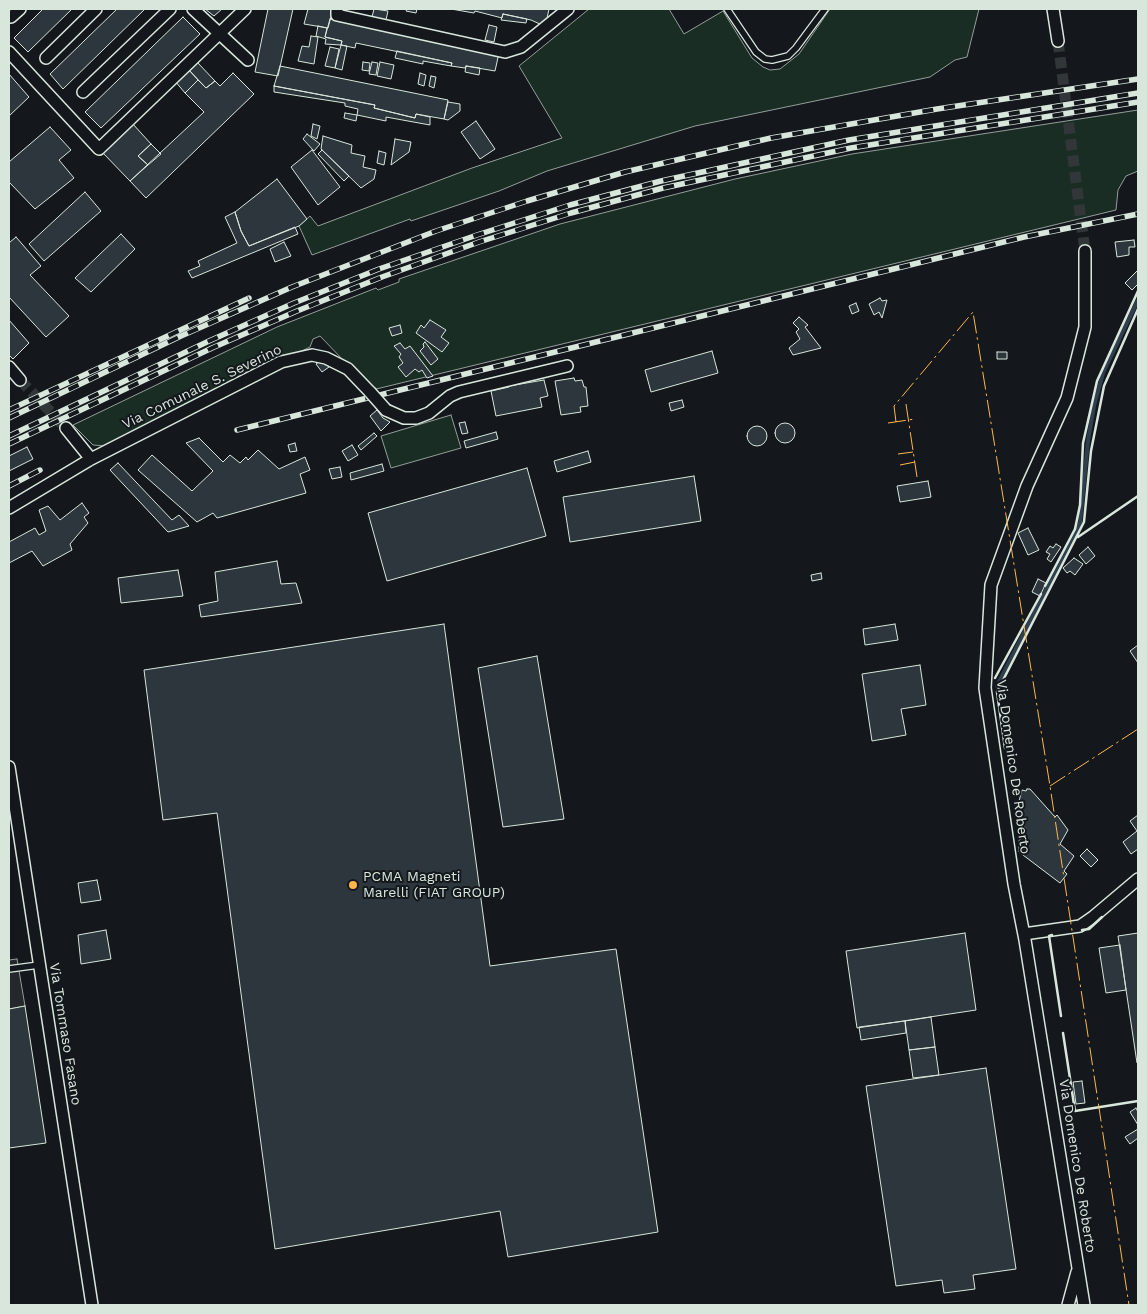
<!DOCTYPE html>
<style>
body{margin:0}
#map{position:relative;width:1147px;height:1314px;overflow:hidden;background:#14181c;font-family:"Work Sans",sans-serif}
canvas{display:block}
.frame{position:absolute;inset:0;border:10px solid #d8e6dc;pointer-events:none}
</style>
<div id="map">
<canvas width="1147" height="1314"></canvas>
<div class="frame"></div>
</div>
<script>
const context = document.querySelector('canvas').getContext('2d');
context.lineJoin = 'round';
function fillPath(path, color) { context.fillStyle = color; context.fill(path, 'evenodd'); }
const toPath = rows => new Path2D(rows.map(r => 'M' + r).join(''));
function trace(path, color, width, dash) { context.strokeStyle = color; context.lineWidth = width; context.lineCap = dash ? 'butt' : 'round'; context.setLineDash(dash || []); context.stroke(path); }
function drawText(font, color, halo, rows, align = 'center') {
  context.font = font + ' "Work Sans",sans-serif'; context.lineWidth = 4; context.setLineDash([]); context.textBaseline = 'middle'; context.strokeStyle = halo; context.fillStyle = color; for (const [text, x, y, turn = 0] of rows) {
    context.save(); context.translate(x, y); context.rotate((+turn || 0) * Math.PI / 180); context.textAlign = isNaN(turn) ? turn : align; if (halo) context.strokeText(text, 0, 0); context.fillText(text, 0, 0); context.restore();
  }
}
const green = toPath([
 [589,9,669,9,684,34,723,11,752,58,763,67,770,70,780,69,799,54,830,9,979,9,967,57,955,60,930,77,695,126,547,171,499,191,411,221,410,219,312,255,299,226,310,216,318,226,472,168,562,138,519,66,589,9],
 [1138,110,1138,171,1126,176,1118,190,1116,210,372,390,320,336,313,339,310,347,105,446,93,445,73,425,277,327,376,288,378,290,399,282,399,279,560,224,735,179,852,154,1138,110],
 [451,415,461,448,391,468,381,436,451,415]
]);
const parking = toPath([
 [17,959,25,1006,9,1009,9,960,17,959]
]);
const stream = toPath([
 [997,686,1080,523,1088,441,1094,406,1103,373,1138,300]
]);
const building = toPath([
 [43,9,72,9,28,52,14,38,43,9],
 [117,9,145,9,63,89,50,74,117,9],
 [205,9,222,9,214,16,205,9],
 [268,9,293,9,278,76,255,72,268,9],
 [308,9,333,9,328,28,304,24,308,9],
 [374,9,388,11,386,20,372,17,374,9],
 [407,9,417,9,416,13,406,11,407,9],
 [451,9,549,9,546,23,542,25,531,20,503,14,502,18,475,11,474,13,451,9],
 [503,14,527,19,526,23,501,20,503,14],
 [183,17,200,34,101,128,85,112,183,17],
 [330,19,499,53,495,71,466,66,465,68,451,66,452,63,356,43,355,48,341,45,342,41,325,37,330,19],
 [489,25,497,27,494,42,485,40,489,25],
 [318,26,327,28,325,37,342,41,341,45,325,44,326,39,316,36,318,26],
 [311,36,318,37,314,64,298,61,302,46,309,47,311,36],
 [341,45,347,46,342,70,335,68,341,45],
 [330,47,339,49,335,68,325,66,330,47],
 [397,51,452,63,451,66,423,61,423,64,395,58,397,51],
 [197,62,215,81,206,88,188,69,197,62],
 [363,62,370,63,369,71,362,70,363,62],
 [372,62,378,63,376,75,369,74,372,62],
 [380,62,394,65,391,79,377,76,380,62],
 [280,66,448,100,444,119,416,114,415,118,374,108,375,105,274,86,280,66],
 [466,66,480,68,479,75,465,72,466,66],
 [188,69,198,80,185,93,175,81,188,69],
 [233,73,254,94,146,198,130,181,204,112,185,93,198,80,206,88,215,81,220,86,233,73],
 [420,73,426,75,424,86,418,84,420,73],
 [9,74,29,97,9,116,9,74],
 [431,76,436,77,434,88,429,86,431,76],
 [274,86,375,105,374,108,415,118,416,114,430,117,430,125,386,117,386,121,357,115,358,109,345,106,345,103,274,92,274,86],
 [448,102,460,104,460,111,448,120,444,119,448,102],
 [345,113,357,115,356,121,344,118,345,113],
 [476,121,495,149,480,159,461,132,476,121],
 [132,123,151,144,138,156,148,165,130,181,102,152,132,123],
 [313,124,320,126,317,139,311,136,313,124],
 [50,127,71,150,59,160,74,178,35,209,9,182,9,162,50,127],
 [307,134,320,144,314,151,303,139,307,134],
 [323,136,352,145,351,153,365,156,363,167,376,170,374,179,361,188,321,149,323,136],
 [395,139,411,142,409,152,391,165,395,139],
 [151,144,161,154,148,165,138,156,151,144],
 [312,150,340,187,318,205,291,167,312,150],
 [322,150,349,176,344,181,318,154,322,150],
 [379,151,386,153,384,165,377,163,379,151],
 [277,179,307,219,299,226,249,246,241,231,235,212,277,179],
 [85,192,101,211,44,261,29,244,85,192],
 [235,212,241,231,249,246,295,227,298,234,192,278,188,271,200,266,198,261,237,243,225,217,235,212],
 [121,234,135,249,91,292,75,278,121,234],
 [16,237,41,266,30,275,69,316,46,337,9,297,9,243,16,237],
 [1134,240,1135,247,1129,247,1129,255,1117,257,1115,242,1134,240],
 [284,242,291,256,275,262,270,249,284,242],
 [1138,270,1138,284,1132,290,1125,283,1138,270],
 [880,298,882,301,887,300,882,318,879,312,874,315,869,304,880,298],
 [856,303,859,311,852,314,849,306,856,303],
 [799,317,808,325,805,327,821,348,793,355,789,348,800,339,796,332,799,329,793,323,799,317],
 [9,320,29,343,13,359,9,355,9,320],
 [430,320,446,330,441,337,449,343,442,352,416,333,421,325,424,328,430,320],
 [400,325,402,333,392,336,389,328,400,325],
 [425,342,438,359,431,365,420,351,424,347,423,344,425,342],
 [400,343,405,349,410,346,433,376,427,378,422,370,419,372,415,369,406,377,398,367,403,363,399,357,401,354,394,346,400,343],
 [712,351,718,373,651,392,645,370,712,351],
 [997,352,1007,352,1007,359,997,359,997,352],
 [323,359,329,367,322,372,316,364,323,359],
 [574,378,575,381,582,380,584,387,586,387,588,406,580,407,581,412,561,415,555,381,574,378],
 [544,380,548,396,540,398,542,407,496,416,491,391,509,387,509,386,544,380],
 [682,400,684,407,671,411,669,403,682,400],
 [377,410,383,418,390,422,381,431,370,416,377,410],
 [465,422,468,433,462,434,459,423,465,422],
 '775 433a10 10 0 1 1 20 0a10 10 0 1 1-20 0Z',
 '747 436a10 10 0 1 1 20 0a10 10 0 1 1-20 0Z',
 [496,432,498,439,466,448,464,441,496,432],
 [374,433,377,436,361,450,358,446,374,433],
 [199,438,223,462,230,455,240,463,246,457,248,460,258,450,279,469,305,457,310,470,300,474,306,493,217,518,213,513,197,522,138,470,152,455,192,491,213,471,186,443,199,438],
 [295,443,297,451,290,452,288,445,295,443],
 [352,445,358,455,348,461,342,451,352,445],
 [27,447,33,459,9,471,9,456,27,447],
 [588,451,591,462,557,472,554,461,588,451],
 [118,463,172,520,179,515,189,526,168,532,110,470,118,463],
 [382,464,384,471,351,480,350,473,382,464],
 [340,467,342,477,332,479,329,469,340,467],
 [527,468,546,536,387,581,368,513,527,468],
 [694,476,701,521,570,542,563,497,694,476],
 [928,481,931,497,900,502,897,486,928,481],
 [82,503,89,513,84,517,88,523,70,544,72,550,43,566,32,551,9,563,9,542,35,528,39,535,46,531,39,510,48,506,60,520,82,503],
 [1028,528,1039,550,1028,555,1018,533,1028,528],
 [1056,544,1061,547,1051,562,1047,559,1050,554,1046,552,1050,546,1053,548,1056,544],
 [1088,547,1095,556,1086,564,1079,555,1088,547],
 [1074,558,1083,564,1075,575,1070,571,1067,573,1063,568,1074,558],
 [277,561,281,584,296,583,302,603,201,617,199,605,218,601,215,572,277,561],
 [178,570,183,596,121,603,118,578,178,570],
 [821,573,822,579,812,581,811,575,821,573],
 [1038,579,1046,583,1040,596,1032,592,1038,579],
 [444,624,490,966,616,949,658,1232,508,1257,500,1211,275,1249,217,813,163,820,144,670,444,624],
 [895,624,898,640,865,645,863,629,895,624],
 [1138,645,1138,663,1130,651,1138,645],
 [537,656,564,819,503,827,478,668,537,656],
 [920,665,926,705,901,709,906,735,872,741,862,674,920,665],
 [1027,789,1030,789,1055,817,1057,815,1068,830,1060,844,1074,856,1064,871,1067,874,1060,883,1019,852,1019,841,1026,828,1021,824,1022,818,1015,816,1022,790,1026,791,1027,789],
 [1138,815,1138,849,1131,854,1123,842,1137,831,1130,821,1138,815],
 [1087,849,1098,860,1091,867,1080,856,1087,849],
 [97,880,101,900,81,903,78,883,97,880],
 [106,930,111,959,81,964,78,935,106,930],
 [965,933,976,1010,857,1028,846,951,965,933],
 [1138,933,1138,1063,1137,1063,1118,936,1138,933],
 [1120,945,1126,990,1106,993,1099,948,1120,945],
 [25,1006,46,1143,9,1148,9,1009,25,1006],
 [931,1017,935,1047,909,1050,905,1021,931,1017],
 [905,1021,906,1033,861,1040,859,1027,905,1021],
 [935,1047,939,1075,913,1078,909,1050,935,1047],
 [986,1068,1016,1269,973,1275,975,1289,944,1293,942,1280,896,1286,866,1086,986,1068],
 [1082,1081,1085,1103,1076,1104,1073,1082,1082,1081],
 [1136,1108,1138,1112,1138,1125,1130,1112,1136,1108],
 [1138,1129,1138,1138,1130,1144,1125,1137,1138,1129]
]);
const minorTunnel = toPath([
 [1058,41,1085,251],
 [20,380,66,428]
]);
const service = toPath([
 [727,9,756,52,765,59,772,60,788,56,796,48,825,9],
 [9,969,39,965]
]);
const minor = toPath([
 [193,9,248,60],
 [337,9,337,15,505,52,521,47,568,9],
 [1053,9,1058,41],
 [11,17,20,9],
 [9,52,99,149,245,9],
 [46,58,96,9],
 [83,92,170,9],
 [9,367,20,380],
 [386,410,404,418,416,418,429,413,450,396,459,392,567,366],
 [66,428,91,459],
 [9,508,91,459,281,362,312,355,326,358,348,369,370,392],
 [9,767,92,1305],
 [1024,934,1080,926,1093,917,1138,879],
 [1068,1305,1077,1272],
 [1084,1305,1025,940,1014,884,985,688,991,585,1027,486,1067,398,1085,327,1085,251]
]);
const rail = toPath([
 [9,410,249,298],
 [9,418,181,336,292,287,436,231,527,201,625,172,771,138,937,109,1138,79],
 [237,430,1024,237,1138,214],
 [9,436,209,341,294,303,379,269,477,235,570,205,661,181,849,140,1138,93],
 [9,444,212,348,297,311,382,277,479,242,571,213,663,188,851,148,1138,102],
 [9,486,40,470]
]);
const minorBridge = toPath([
 [370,392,386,410]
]);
const wall = toPath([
 [1078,537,1138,496],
 [1045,586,1075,529,1080,505,1083,443,1097,381,1138,291],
 [995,678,1041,594],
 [1005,748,997,692,1084,522,1091,451,1104,386,1138,309],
 [1082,930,1089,929,1102,917],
 [1052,935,1049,936,1061,1016],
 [1063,1033,1075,1111,1138,1101]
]);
const power = toPath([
 [906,404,917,477],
 [896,422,894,406,973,312,1050,786,1129,1305],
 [888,423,915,419],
 [898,454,913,452],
 [900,465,915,462],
 [1050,786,1138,729]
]);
const markers = [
 [353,885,5,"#ffb74d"]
];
const streetNames = [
 ["Via Comunale S. Severino",202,387,-26],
 ["Via Domenico De Roberto",1013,767,82],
 ["Via Tommaso Fasano",65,1034,81],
 ["Via Domenico De Roberto",1077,1166,81]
];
const poiNames = [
 ["PCMA Magneti",363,877],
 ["Marelli (FIAT GROUP)",363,893]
];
fillPath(green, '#1a2d24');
trace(green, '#939e99', 1);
fillPath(parking, '#24282b');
trace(parking, '#939e99', 1);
trace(stream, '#2f3f4d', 4);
fillPath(building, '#2c363c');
trace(building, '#d8e6dc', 1);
trace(minorTunnel, '#313739', 11, [11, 5.5]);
trace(service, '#d8e6dc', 8);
trace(minor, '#d8e6dc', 14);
trace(service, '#14181c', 5.5);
trace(minor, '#14181c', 11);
trace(rail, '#d8e6dc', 5.5);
trace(rail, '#14181c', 4, [11]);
trace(minorBridge, '#d8e6dc', 14, []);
trace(minorBridge, '#14181c', 11);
trace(wall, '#d8e6dc', 2.5);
trace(power, '#ffb74d', 1, [18, 4, 2.5, 4]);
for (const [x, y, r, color] of markers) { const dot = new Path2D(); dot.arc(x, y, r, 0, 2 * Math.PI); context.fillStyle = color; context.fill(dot); trace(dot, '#14181c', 2); }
drawText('14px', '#d8e6dc', '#14181c', streetNames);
drawText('14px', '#d8e6dc', '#14181c', poiNames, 'left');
</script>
